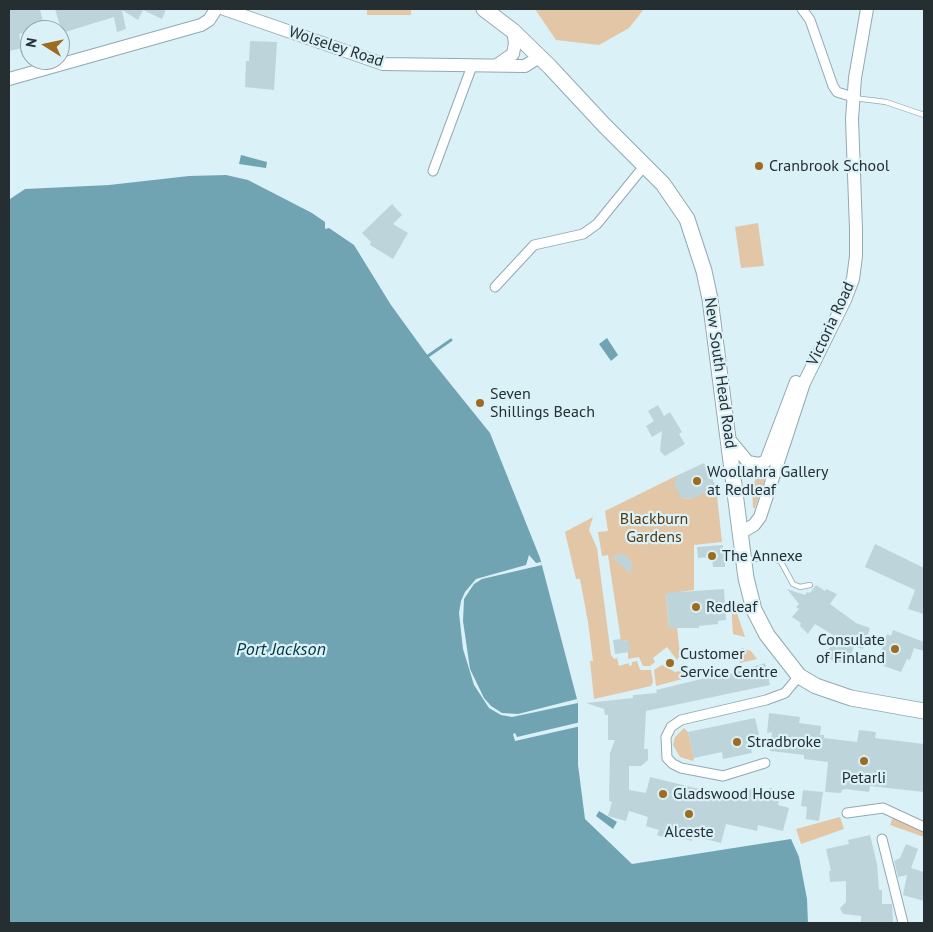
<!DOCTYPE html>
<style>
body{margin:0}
#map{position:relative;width:933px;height:932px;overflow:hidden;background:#daf1f8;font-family:"PT Sans",sans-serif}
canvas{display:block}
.frame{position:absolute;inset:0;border:10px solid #252e31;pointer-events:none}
.north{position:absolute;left:20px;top:20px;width:50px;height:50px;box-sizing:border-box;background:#daf1f8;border:1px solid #92a3a8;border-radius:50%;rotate:280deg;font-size:14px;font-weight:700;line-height:20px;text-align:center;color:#252e31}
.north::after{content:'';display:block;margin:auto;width:18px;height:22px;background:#9e6b21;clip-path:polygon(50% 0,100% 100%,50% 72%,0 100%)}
</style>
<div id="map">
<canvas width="933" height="932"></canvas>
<div class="frame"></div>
<div class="north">N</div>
</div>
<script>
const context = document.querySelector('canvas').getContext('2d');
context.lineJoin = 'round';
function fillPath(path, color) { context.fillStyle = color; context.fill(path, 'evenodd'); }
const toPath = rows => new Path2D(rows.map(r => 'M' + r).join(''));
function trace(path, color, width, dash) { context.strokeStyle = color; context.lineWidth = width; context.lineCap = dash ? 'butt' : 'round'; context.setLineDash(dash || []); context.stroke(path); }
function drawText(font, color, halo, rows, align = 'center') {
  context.font = font + ' "PT Sans",sans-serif'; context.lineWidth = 4.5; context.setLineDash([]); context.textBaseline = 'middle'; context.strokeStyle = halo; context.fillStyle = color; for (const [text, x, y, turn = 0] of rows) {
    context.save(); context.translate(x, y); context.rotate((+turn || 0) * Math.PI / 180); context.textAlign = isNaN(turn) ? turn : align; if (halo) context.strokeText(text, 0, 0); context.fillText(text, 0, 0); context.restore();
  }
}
const green = toPath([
 [367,9,411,9,411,15,367,15],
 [535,9,644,9,629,28,599,45,556,40],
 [758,223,764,266,741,268,735,227],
 [770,464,755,508,753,508,752,488,756,478],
 [678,475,681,498,691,499,716,486,722,542,694,545,694,590,666,594,669,628,677,627,680,655,677,660,667,647,653,658,655,662,650,666,643,666,639,657,628,659,628,640,621,641,608,555,602,556,598,532,608,531,605,511],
 [593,517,589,530,597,548,611,655,614,659,617,658,619,666,629,663,629,666,632,665,632,662,637,661,640,670,651,670,653,682,651,686,594,699,590,661,593,661,588,622,580,579,576,579,565,532],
 [731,600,733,601,745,637,733,634],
 [742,648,751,651,757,659,740,663,738,651],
 [662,665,675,672,684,670,686,678,656,686,654,670],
 [684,728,688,732,694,758,693,761,680,757,673,745,675,737],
 [840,817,844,829,801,844,796,829],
 [893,817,924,831,924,837,890,825]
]);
const water = toPath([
 [241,155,267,162,266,168,239,164],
 [226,175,248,180,312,213,325,222,325,229,329,228,354,245,391,305,428,356,490,433,540,558,578,703,578,765,585,819,632,864,791,839,799,857,807,899,808,923,9,923,9,204,10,199,25,189,109,185,189,176],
 [607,338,618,355,611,361,599,344],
 [599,811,617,822,613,829,596,816]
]);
const pier = toPath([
 [529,555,536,563,541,562,542,565,482,579,474,584,464,599,463,621,470,669,484,698,491,706,502,713,518,714,577,699,578,703,512,717,501,715,489,708,474,685,463,649,459,613,461,601,465,592,476,579,526,565],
 [581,722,581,726,515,741,513,734,515,733,517,737]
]);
const stream = toPath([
 [428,356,451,340]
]);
const building = toPath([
 [9,9,40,9,44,27,19,34,22,48,9,51],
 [55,9,166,9,162,19,143,10,138,20,122,10,126,29,117,32,114,17,62,33],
 [250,41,277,42,274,90,245,87,246,61,249,61],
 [392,204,402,215,393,224,408,233,393,259,370,245,371,242,362,233],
 [658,405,664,416,670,412,682,432,679,434,685,444,665,456,660,451,662,431,652,437,646,426,654,421,648,411],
 [704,463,716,486,692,499,681,498,674,484,678,475],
 [875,544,924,568,924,614,908,609,915,590,865,567],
 [723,545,723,550,725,550,725,567,713,567,712,557,698,558,697,547],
 [624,553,633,564,630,573,612,557],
 [816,585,825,591,826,589,837,594,830,604,856,623,870,628,863,649,854,646,848,665,839,662,837,665,825,654,838,638,815,624,808,634,800,626,801,623,792,617,799,609,796,607,799,604,787,589,805,595,807,592,810,593],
 [724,589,726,620,718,621,718,624,699,626,699,628,669,628,666,593],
 [893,630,924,642,924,651,914,648,910,660,907,659,901,672,881,665,882,648,887,634,891,636],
 [621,639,621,641,628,640,630,652,615,654,613,640],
 [765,663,770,685,646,711,644,749,648,749,648,760,641,766,629,766,629,790,646,793,650,777,740,799,743,788,768,793,770,788,781,791,778,805,789,808,783,831,758,825,757,831,726,824,721,843,693,836,692,841,667,834,666,838,657,835,659,830,646,826,648,817,629,811,626,821,608,816,612,802,609,801,610,753,615,740,608,740,608,715,605,715,604,709,586,703,633,698,633,695,657,693,656,690,730,672,730,674],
 [769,713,800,717,799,723,821,726,820,735,824,735,824,738,857,742,859,730,876,732,875,738,924,744,924,792,870,786,869,792,846,789,842,790,841,793,825,792,828,762,804,759,804,755,770,751,772,732,767,733],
 [755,718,759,735,754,737,756,747,751,748,752,753,723,759,722,752,694,758,688,732],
 [803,790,823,792,819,821,806,819,807,807,801,806],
 [870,835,877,864,879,890,882,890,882,904,892,904,893,923,861,923,861,916,843,914,840,908,846,902,846,881,830,882,829,871,831,871,826,849,849,844,848,840],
 [906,844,918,849,911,868,924,872,924,901,903,895,907,875,898,877,894,861,900,858]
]);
const lane = toPath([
 [854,98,886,102,924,115],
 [746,560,770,557,781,562,793,584,800,587,810,585]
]);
const street = toPath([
 [802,9,810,20,833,86,837,92,853,97],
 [433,171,472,66],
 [495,287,534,245,583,234,597,224,645,165],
 [765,763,723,776,681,768,673,764,667,758,666,737,671,727,681,720,766,700,785,693,799,676],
 [847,813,883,808,924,827],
 [882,839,903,923]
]);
const secondary = toPath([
 [224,9,383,64,525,66,539,57],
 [497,65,513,54,515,43,513,31],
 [9,79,201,25,209,20,216,9],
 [728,438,748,462,759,464,766,461,796,382],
 [740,533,754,525,760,517,804,383,845,300,853,279,856,256,856,229,852,119,855,78,867,9]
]);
const primary = toPath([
 [484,9,513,31,550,67,604,125,663,184,687,219,704,271,710,299,746,578,754,610,767,635,799,676,816,686,851,698,924,711]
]);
const markers = [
 [759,166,5,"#9e6b21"],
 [480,403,5,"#9e6b21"],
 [697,481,5,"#9e6b21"],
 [712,556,5,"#9e6b21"],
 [696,607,5,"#9e6b21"],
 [895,649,5,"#9e6b21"],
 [670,663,5,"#9e6b21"],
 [737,742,5,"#9e6b21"],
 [864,761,5,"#9e6b21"],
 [663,794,5,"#9e6b21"],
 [689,814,5,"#9e6b21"]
];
const streetNames = [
 ["Wolseley Road",336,47,18],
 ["Victoria Road",831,324,-65],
 ["New South Head Road",720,373,82]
];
const poiNames = [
 ["Cranbrook School",769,166],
 ["Seven",490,394],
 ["Shillings Beach",490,412],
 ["Woollahra Gallery",707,472],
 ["at Redleaf",707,490],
 ["The Annexe",722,556],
 ["Redleaf",706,607],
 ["Consulate",885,640,"right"],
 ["of Finland",885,658,"right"],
 ["Customer",680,654],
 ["Service Centre",680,672],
 ["Stradbroke",747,742],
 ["Petarli",864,778,"center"],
 ["Gladswood House",673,794],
 ["Alceste",689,832,"center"]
];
const parkNames = [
 ["Blackburn",654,519],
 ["Gardens",654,537]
];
const waterNames = [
 ["Port Jackson",281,650]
];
fillPath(green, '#e2c6a6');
fillPath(water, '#71a4b3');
fillPath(pier, '#daf1f8');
trace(stream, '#71a4b3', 3);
fillPath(building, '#bdd4db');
trace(lane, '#93a9b0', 6);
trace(street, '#93a9b0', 11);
trace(secondary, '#93a9b0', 14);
trace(primary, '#93a9b0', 17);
trace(lane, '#fff', 4.5);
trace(street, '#fff', 9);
trace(secondary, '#fff', 12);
trace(primary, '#fff', 15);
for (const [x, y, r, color] of markers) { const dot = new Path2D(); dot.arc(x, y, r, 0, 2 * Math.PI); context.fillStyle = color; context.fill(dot); trace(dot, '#daf1f8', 2); }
drawText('16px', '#252e31', '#daf1f8', streetNames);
drawText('16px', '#252e31', '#daf1f8', poiNames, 'left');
drawText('16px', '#55370b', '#daf1f8', parkNames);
drawText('italic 18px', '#043642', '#daf1f8', waterNames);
</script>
